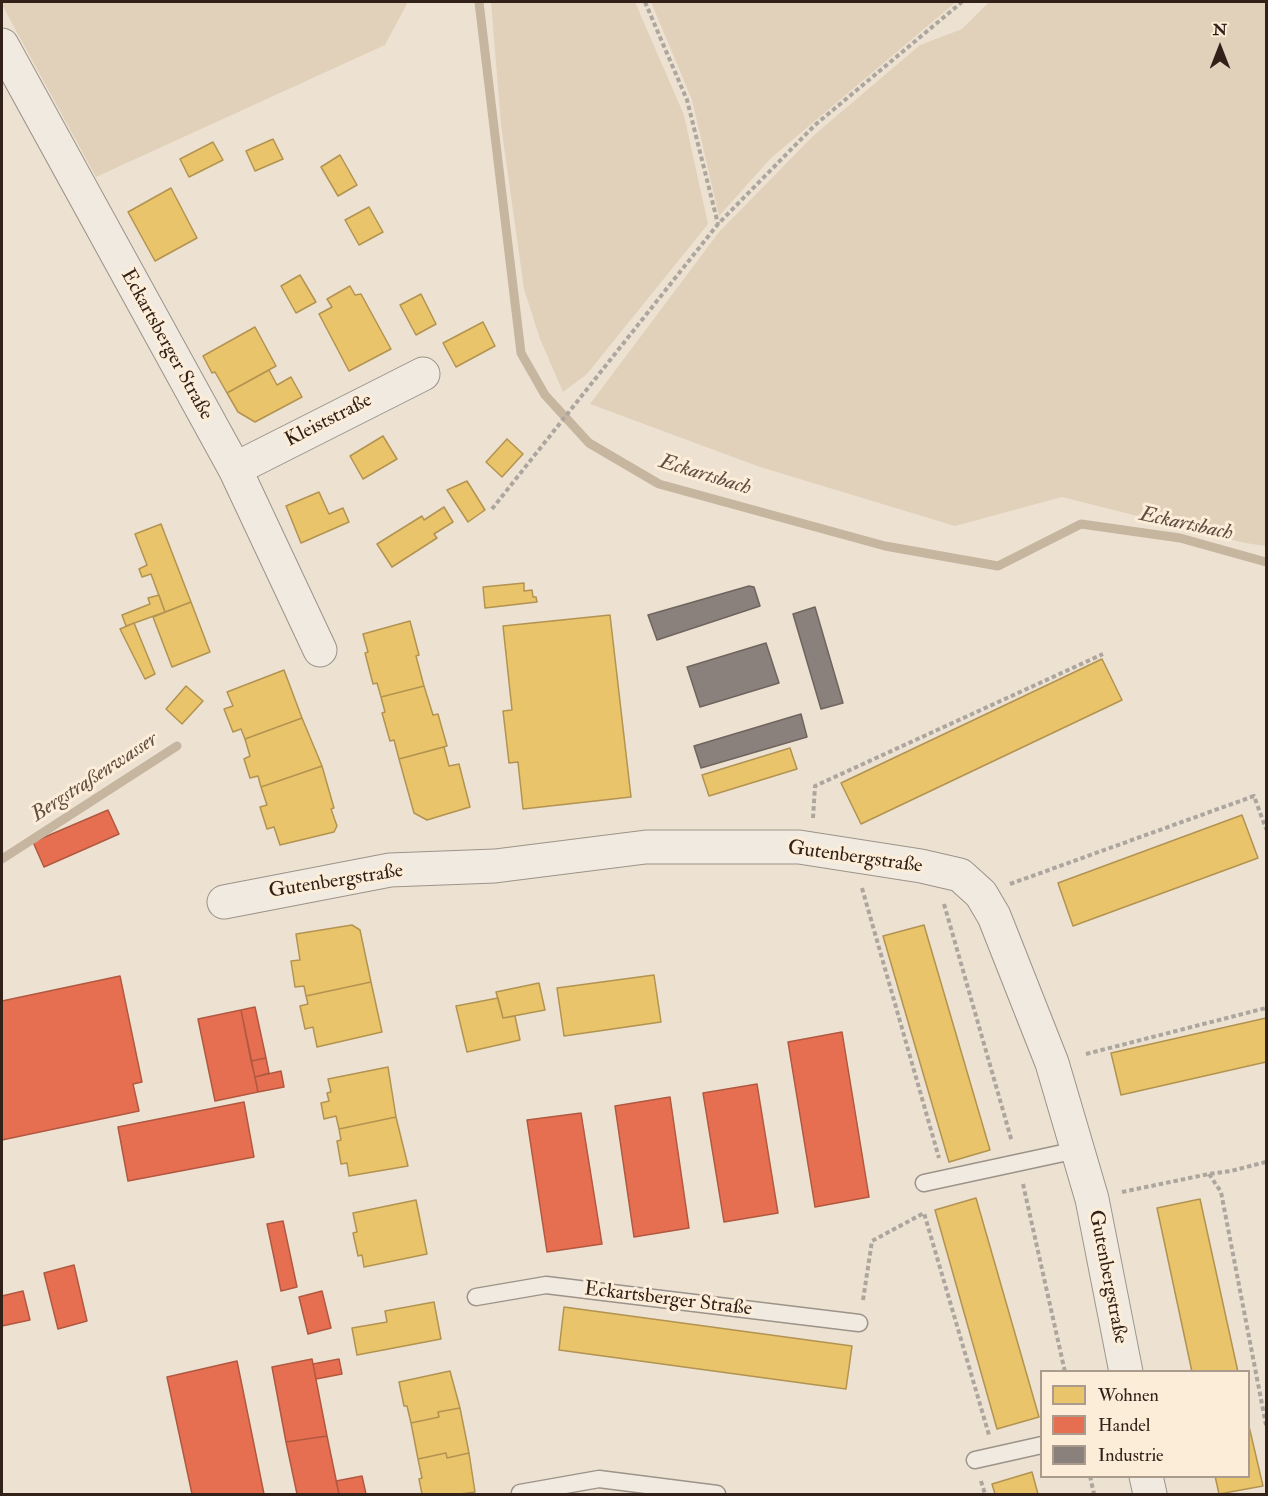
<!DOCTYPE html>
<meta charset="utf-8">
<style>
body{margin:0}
#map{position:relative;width:1268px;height:1496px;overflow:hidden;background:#ede2d1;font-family:"IM FELL Double Pica",serif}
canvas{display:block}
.frame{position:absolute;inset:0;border:3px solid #322118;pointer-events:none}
.legend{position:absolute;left:1040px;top:1370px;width:210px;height:108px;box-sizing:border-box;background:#fcedd9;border:2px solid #ab9b8c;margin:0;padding:8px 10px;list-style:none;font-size:18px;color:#322118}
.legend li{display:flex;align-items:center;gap:12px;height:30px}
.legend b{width:30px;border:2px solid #ab9b8c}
.north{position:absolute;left:1190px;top:18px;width:60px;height:60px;-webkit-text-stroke:4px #fcedd9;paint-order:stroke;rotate:0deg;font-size:16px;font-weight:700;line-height:24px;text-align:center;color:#322118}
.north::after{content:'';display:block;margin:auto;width:21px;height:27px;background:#322118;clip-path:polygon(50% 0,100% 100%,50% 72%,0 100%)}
</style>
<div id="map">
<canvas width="1268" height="1496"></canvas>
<div class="frame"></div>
<ul class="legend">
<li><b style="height:16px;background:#e9c46a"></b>Wohnen</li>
<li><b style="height:16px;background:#e76f51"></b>Handel</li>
<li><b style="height:16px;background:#8a817c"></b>Industrie</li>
</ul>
<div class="north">N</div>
</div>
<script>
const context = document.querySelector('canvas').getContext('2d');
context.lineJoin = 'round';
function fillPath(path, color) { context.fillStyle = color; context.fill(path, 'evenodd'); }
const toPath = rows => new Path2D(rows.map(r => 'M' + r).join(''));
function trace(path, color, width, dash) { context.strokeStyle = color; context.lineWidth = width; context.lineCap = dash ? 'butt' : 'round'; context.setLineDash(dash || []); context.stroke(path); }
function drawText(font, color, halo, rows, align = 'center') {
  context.font = font + ' "IM FELL Double Pica",serif'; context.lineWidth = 6; context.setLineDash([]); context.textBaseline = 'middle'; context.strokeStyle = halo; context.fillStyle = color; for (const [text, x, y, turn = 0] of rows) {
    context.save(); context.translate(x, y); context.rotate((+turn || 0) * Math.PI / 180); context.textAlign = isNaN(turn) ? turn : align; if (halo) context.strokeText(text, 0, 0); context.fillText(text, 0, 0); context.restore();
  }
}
const green = toPath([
 [2,2,408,2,385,45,96,177,2,5],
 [491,2,635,2,684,115,708,224,587,374,563,392,540,339,524,289,501,125],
 [651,2,956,2,771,158,719,216,692,100],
 [989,2,1266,2,1266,546,1245,543,1062,497,955,526,760,467,590,404,719,232,813,136,920,45,962,29]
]);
const homes = toPath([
 [273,139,283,159,255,171,246,151,273,139],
 [213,142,223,160,189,177,180,159,213,142],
 [340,155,357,185,338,196,321,167,340,155],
 [171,188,197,238,155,261,128,212,171,188],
 [369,207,383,232,359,245,345,220,369,207],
 [300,275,316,302,296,313,281,286,300,275],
 [350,286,355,295,361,294,391,349,349,371,319,314,332,307,327,299,350,286],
 [421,294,436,324,416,335,400,305,421,294],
 [483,322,495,346,456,367,443,343,483,322],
 [255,327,276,366,227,393,215,372,212,373,203,356,255,327],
 [269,370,277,385,291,377,302,397,255,422,238,412,227,393,269,370],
 [383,436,397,459,363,479,350,456,383,436],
 [507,439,523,454,502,477,486,462,507,439],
 [467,481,485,510,468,522,447,490,467,481],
 [319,492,329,514,343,508,349,522,301,543,286,506,319,492],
 [444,507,453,522,434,534,437,538,392,567,377,544,422,516,424,520,444,507],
 [161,524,191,602,165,612,151,574,142,577,139,569,147,565,135,534,161,524],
 [524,583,524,591,532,590,533,597,536,597,537,602,485,608,483,587,524,583],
 [159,595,165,612,126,626,122,615,150,604,148,598,159,595],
 [191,602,210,652,172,667,153,617,191,602],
 [610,615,631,797,523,809,518,762,509,763,503,711,512,710,503,626,610,615],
 [410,621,419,655,416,656,424,686,381,697,377,683,373,684,365,653,368,652,363,634,410,621],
 [134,623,155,674,145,679,120,629,134,623],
 [1102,659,1122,700,861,824,841,783,1102,659],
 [284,670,302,718,245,739,241,729,233,732,224,709,233,706,227,692,284,670],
 [186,686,203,701,182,724,166,709,186,686],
 [424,686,433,715,438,714,447,746,399,759,394,740,390,741,382,713,385,712,381,697,424,686],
 [302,718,322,766,261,787,258,776,250,778,244,759,250,756,245,739,302,718],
 [444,747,449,766,459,764,470,807,427,820,414,813,399,759,444,747],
 [790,748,797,769,709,796,702,775,790,748],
 [322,766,334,808,331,809,337,826,334,832,280,845,274,827,267,829,260,807,267,805,261,787,322,766],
 [1242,815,1258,858,1073,926,1058,883,1242,815],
 [352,925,360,930,371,982,306,996,304,986,295,987,291,961,300,960,296,934,352,925],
 [924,925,990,1150,949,1162,883,936,924,925],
 [654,975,661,1022,564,1036,557,988,654,975],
 [371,982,382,1032,317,1047,313,1027,305,1029,300,1006,308,1004,306,996,371,982],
 [539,983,545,1010,503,1018,496,992,539,983],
 [498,998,503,1018,515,1016,520,1040,467,1052,456,1006,498,998],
 [1266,1018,1266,1062,1121,1095,1111,1053,1266,1018],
 [388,1067,396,1117,339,1129,336,1116,324,1119,321,1103,329,1101,327,1093,331,1092,328,1079,388,1067],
 [396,1117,408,1166,349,1176,347,1163,341,1164,337,1141,341,1140,339,1129,396,1117],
 [976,1198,1039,1417,997,1429,935,1210,976,1198],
 [1200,1199,1238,1372,1192,1372,1157,1208,1200,1199],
 [416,1200,427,1254,364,1267,362,1255,358,1256,353,1233,357,1232,353,1213,416,1200],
 [434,1302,441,1339,357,1355,352,1328,387,1322,385,1311,434,1302],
 [564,1307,852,1346,846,1389,559,1350,564,1307],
 [450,1371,460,1408,438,1412,439,1417,411,1423,407,1406,404,1406,399,1382,450,1371],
 [460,1408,469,1453,447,1458,446,1453,418,1459,411,1423,439,1417,438,1412,460,1408],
 [1248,1422,1263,1486,1219,1494,1215,1476,1248,1476,1248,1422],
 [446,1453,447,1458,469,1453,475,1492,460,1494,422,1494,419,1479,422,1478,418,1459,446,1453],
 [1032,1472,1038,1494,995,1494,992,1484,1032,1472]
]);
const shops = toPath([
 [108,810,119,834,44,867,33,842,108,810],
 [120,976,142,1082,133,1084,139,1111,2,1140,2,1001,120,976],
 [255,1007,266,1058,251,1061,241,1010,255,1007],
 [241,1010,258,1092,215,1101,198,1019,241,1010],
 [842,1032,869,1197,815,1207,788,1042,842,1032],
 [266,1058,269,1073,255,1077,251,1061,266,1058],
 [281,1071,284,1087,258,1092,255,1077,281,1071],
 [757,1084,778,1213,724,1222,703,1093,757,1084],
 [670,1097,689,1228,634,1237,615,1106,670,1097],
 [244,1102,254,1157,128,1181,118,1127,244,1102],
 [581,1113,602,1244,547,1252,527,1120,581,1113],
 [283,1221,297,1287,281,1291,267,1224,283,1221],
 [74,1265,87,1321,58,1329,44,1273,74,1265],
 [23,1291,30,1320,2,1326,2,1296,23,1291],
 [322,1291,331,1328,308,1334,299,1297,322,1291],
 [312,1359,327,1436,286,1442,272,1367,312,1359],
 [339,1359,342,1374,316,1379,313,1364,339,1359],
 [237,1361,264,1494,192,1494,167,1377,237,1361],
 [327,1436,339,1494,297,1494,286,1442,327,1436],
 [362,1476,366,1494,339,1494,336,1481,362,1476]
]);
const industry = toPath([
 [749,586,754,587,760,606,657,640,648,615,749,586],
 [815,607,843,703,821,709,793,614,815,607],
 [766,643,779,683,700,707,687,667,766,643],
 [801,714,807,737,701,768,694,746,801,714]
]);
const stream = toPath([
 [479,2,521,353,545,395,589,443,659,484,885,546,998,566,1081,524,1180,538,1266,562],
 [2,859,177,746]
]);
const path = toPath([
 [645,2,687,100,718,224],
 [492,509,718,224,815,125,962,2],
 [813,818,815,786,1103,654],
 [1010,884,1254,796,1266,829],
 [862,888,939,1158],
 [944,904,1012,1142],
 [1086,1054,1266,1008],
 [1209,1174,1221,1192,1266,1425],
 [1023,1184,1065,1372],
 [1122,1192,1209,1174,1231,1171,1266,1162],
 [863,1300,872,1241,924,1213,989,1435],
 [1090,1476,1094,1494],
 [981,1481,985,1494]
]);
const lane = toPath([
 [924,1183,1077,1150],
 [476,1297,546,1285,859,1323],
 [975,1460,1042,1445],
 [520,1493,599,1479,717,1494]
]);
const street = toPath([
 [2,45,235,469,320,650],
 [235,469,423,374],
 [224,902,390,870,495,866,646,847,799,847,921,866,960,875,981,894,994,916,1052,1063,1092,1199,1126,1372],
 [1146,1476,1150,1494]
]);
const streetNames = [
 ["Eckartsberger Straße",166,345,61],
 ["Kleiststraße",329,421,-27],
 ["Gutenbergstraße",855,858,8],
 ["Gutenbergstraße",336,882,-9],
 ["Gutenbergstraße",1107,1277,79],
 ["Eckartsberger Straße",668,1300,7]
];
const waterNames = [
 ["Eckartsbach",705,476,17],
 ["Eckartsbach",1186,525,12],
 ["Bergstraßenwasser",95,778,-33]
];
fillPath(green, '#e1d1ba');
fillPath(homes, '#e9c46a');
trace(homes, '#b29351', 1.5);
fillPath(shops, '#e76f51');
trace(shops, '#b15840', 1.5);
fillPath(industry, '#8a817c');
trace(industry, '#70645e', 1.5);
trace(stream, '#c6b59f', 9);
trace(lane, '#9c9389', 19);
trace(street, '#9c9389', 35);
trace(path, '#aca69f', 4, [4.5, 3]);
trace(lane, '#f0eae1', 16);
trace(street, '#f0eae1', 33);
drawText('20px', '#322118', '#fcedd9', streetNames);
drawText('italic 21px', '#604e40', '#fcedd9', waterNames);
</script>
